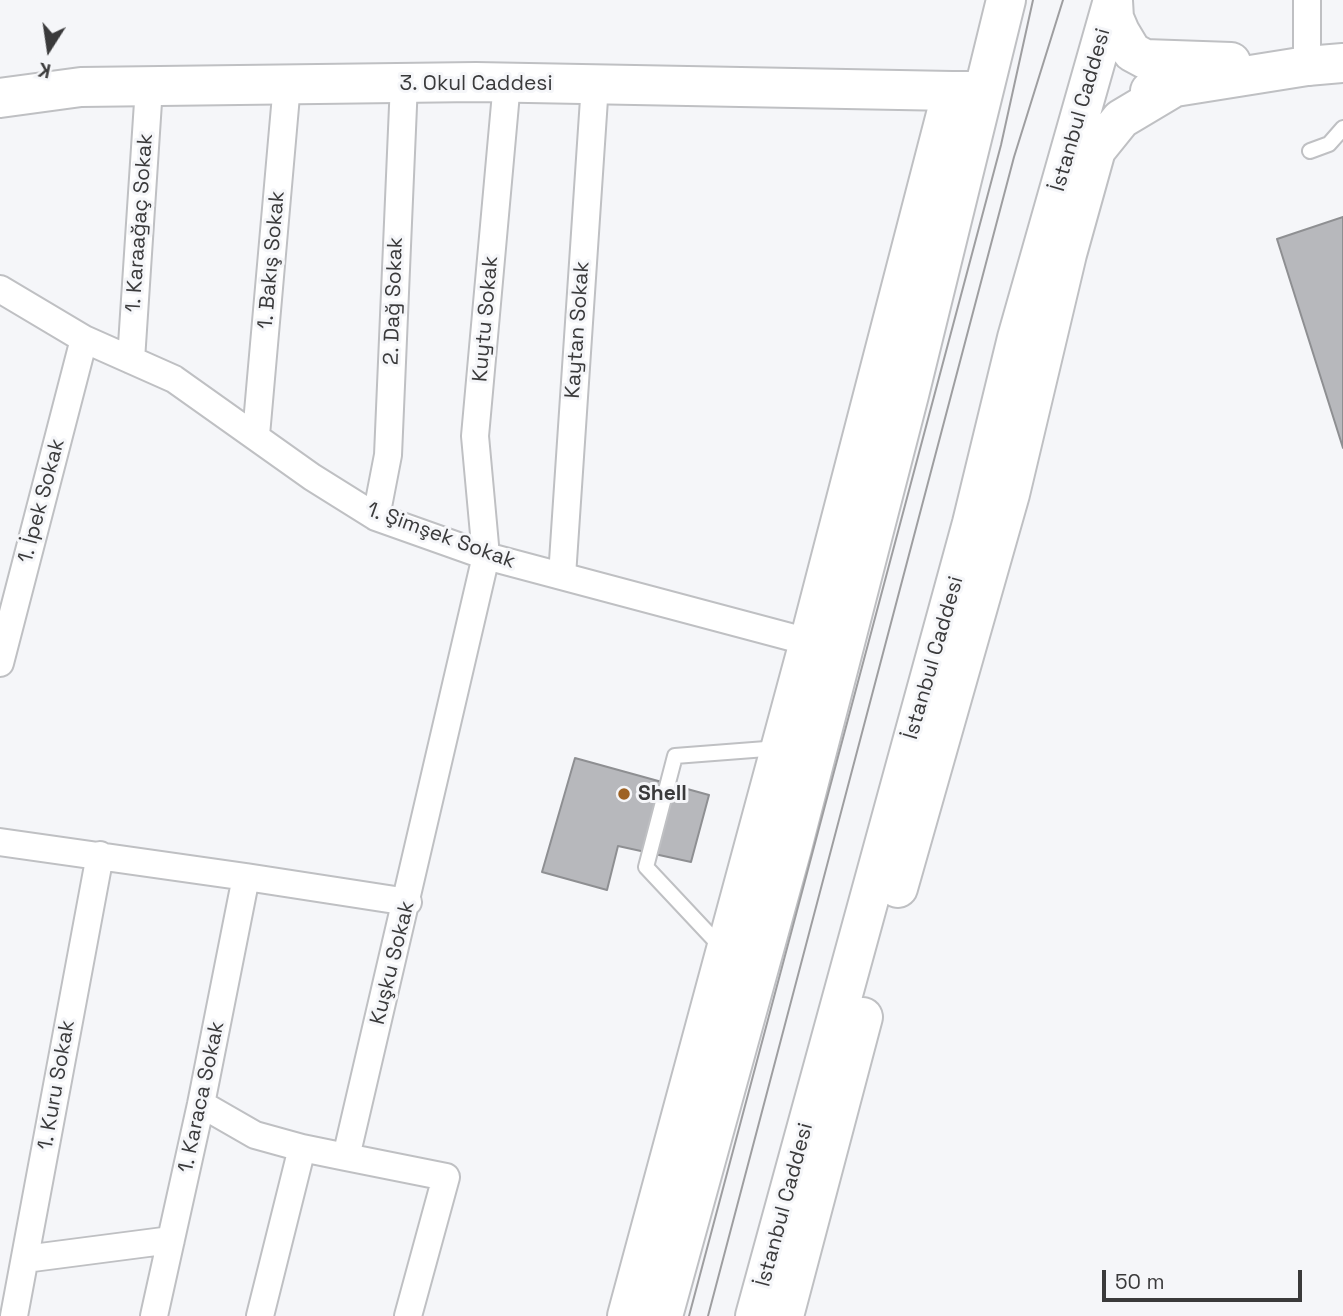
<!DOCTYPE html>
<meta charset="utf-8">
<style>
body{margin:0}
#map{position:relative;width:1343px;height:1316px;overflow:hidden;background:#f5f6f9;font-family:"Space Grotesk",sans-serif}
canvas{display:block}
.north{position:absolute;left:14px;top:14px;width:70px;height:70px;-webkit-text-stroke:5px #f5f6f9;paint-order:stroke;rotate:192deg;font-size:19px;font-weight:700;line-height:28px;text-align:center;color:#3a3a3b}
.north::after{content:'';display:block;margin:auto;width:24px;height:32px;background:#3a3a3b;clip-path:polygon(50% 0,100% 100%,50% 72%,0 100%)}
.scale{position:absolute;left:1102px;top:1270px;width:200px;height:32px;box-sizing:border-box;border:4px solid #3a3a3b;border-top:0;padding-left:9px;font-size:21px;line-height:24px;white-space:nowrap;color:#3a3a3b;-webkit-text-stroke:5px #f5f6f9;paint-order:stroke}
</style>
<div id="map">
<canvas width="1343" height="1316"></canvas>
<div class="north">K</div>
<div class="scale">50 m</div>
</div>
<script>
const context = document.querySelector('canvas').getContext('2d');
context.lineJoin = 'round';
function fillPath(path, color) { context.fillStyle = color; context.fill(path, 'evenodd'); }
const toPath = rows => new Path2D(rows.map(r => 'M' + r).join(''));
function trace(path, color, width, dash) { context.strokeStyle = color; context.lineWidth = width; context.lineCap = dash ? 'butt' : 'round'; context.setLineDash(dash || []); context.stroke(path); }
function drawText(font, color, halo, rows, align = 'center') {
  context.font = font + ' "Space Grotesk",sans-serif'; context.lineWidth = 6; context.setLineDash([]); context.textBaseline = 'middle'; context.strokeStyle = halo; context.fillStyle = color; for (const [text, x, y, turn = 0] of rows) {
    context.save(); context.translate(x, y); context.rotate((+turn || 0) * Math.PI / 180); context.textAlign = isNaN(turn) ? turn : align; if (halo) context.strokeText(text, 0, 0); context.fillText(text, 0, 0); context.restore();
  }
}
const building = toPath([
 [1343,217,1343,448,1277,239,1343,217],
 [575,758,709,795,691,862,618,846,607,890,542,872,575,758]
]);
const service = toPath([
 [1310,151,1329,144,1343,128],
 [722,948,646,867,675,756,779,748]
]);
const minor = toPath([
 [1307,66,1307,0],
 [0,289,84,339,174,379,312,477,376,517,486,556,809,642],
 [131,360,149,87],
 [256,435,287,84],
 [376,517,388,455,404,83],
 [562,576,595,84],
 [0,663,84,339],
 [0,842,246,877],
 [201,1104,255,1135,302,1148],
 [346,1157,446,1177,408,1316],
 [25,1259,171,1240],
 [14,1316,100,855],
 [154,1316,201,1104,246,877,408,902],
 [260,1316,302,1148,346,1157,486,556,475,436,507,82]
]);
const secondary = toPath([
 [1307,66,1343,63],
 [0,98,81,87,476,82,952,91]
]);
const trunk = toPath([
 [1113,1,1114,18,1120,32,1132,52,1145,59,1231,62],
 [1150,91,1307,66],
 [898,888,1010,494,1067,254,1096,150,1121,119,1173,88],
 [627,1316,809,642,952,91,983,91],
 [663,1316,792,848,909,395,1006,0],
 [755,1316,972,523,1017,338,1113,0],
 [784,1316,863,1017]
]);
const tram = toPath([
 [689,1316,1001,145,1033,0],
 [708,1316,1014,157,1063,0]
]);
const markers = [
 [624,794,7,"#9e6223"]
];
const streetNames = [
 ["3. Okul Caddesi",476,84],
 ["İstanbul Caddesi",1081,110,-74],
 ["1. Karaağaç Sokak",140,223,-86],
 ["1. Bakış Sokak",272,260,-85],
 ["2. Dağ Sokak",394,301,-88],
 ["Kuytu Sokak",486,319,-85],
 ["Kaytan Sokak",578,330,-86],
 ["1. İpek Sokak",42,501,-75],
 ["1. Şimşek Sokak",441,536,20],
 ["İstanbul Caddesi",934,658,-74],
 ["Kuşku Sokak",393,963,-76],
 ["1. Kuru Sokak",57,1085,-80],
 ["1. Karaca Sokak",202,1097,-78],
 ["İstanbul Caddesi",785,1205,-75]
];
const poiNames = [
 ["Shell",638,794]
];
fillPath(building, '#b7b8bc');
trace(building, '#8e8f92', 2);
trace(service, '#bfc0c3', 18);
trace(minor, '#bfc0c3', 30);
trace(secondary, '#bfc0c3', 42);
trace(trunk, '#bfc0c3', 42);
trace(service, '#fff', 14);
trace(minor, '#fff', 26);
trace(secondary, '#fff', 38);
trace(trunk, '#fff', 38);
trace(tram, '#9e9ea0', 2);
for (const [x, y, r, color] of markers) { const dot = new Path2D(); dot.arc(x, y, r, 0, 2 * Math.PI); context.fillStyle = color; context.fill(dot); trace(dot, '#f5f6f9', 2.5); }
drawText('21px', '#3a3a3b', '#f5f6f9', streetNames);
drawText('bold 21px', '#3a3a3b', '#f5f6f9', poiNames, 'left');
</script>
